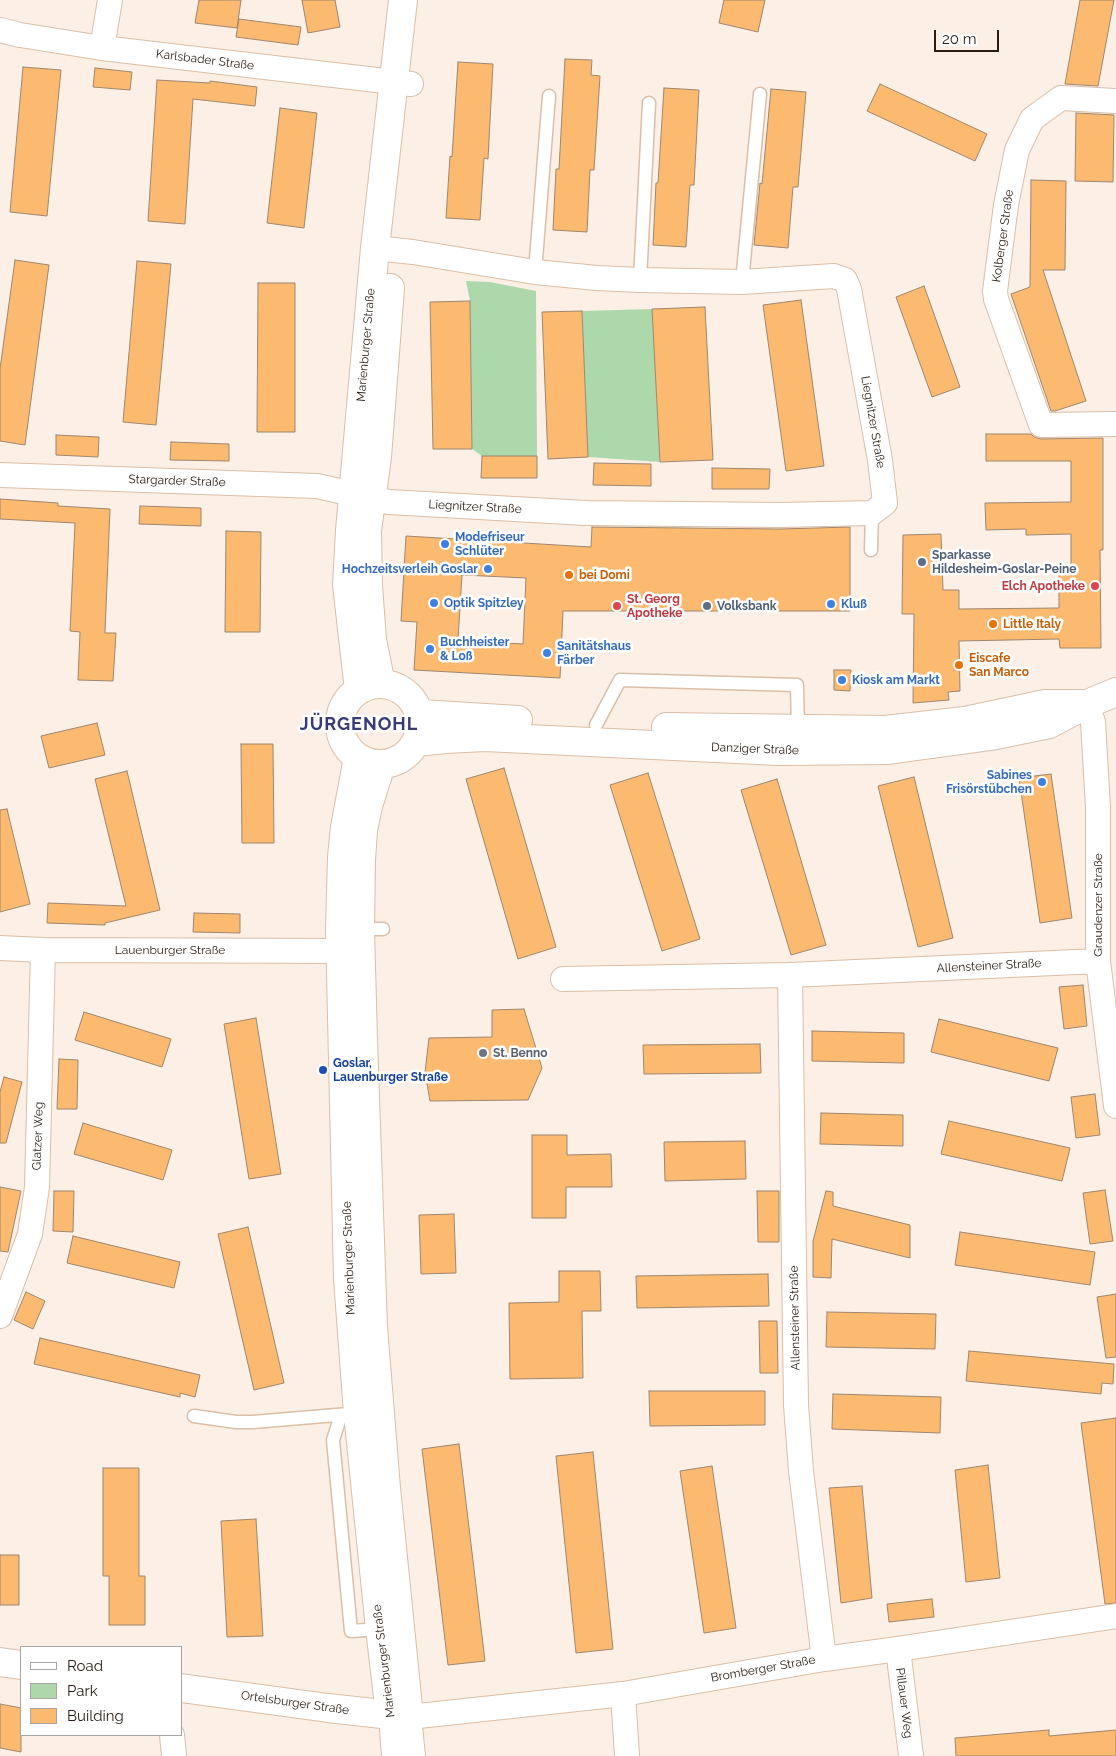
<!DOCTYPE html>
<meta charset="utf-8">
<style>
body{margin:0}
#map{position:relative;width:1116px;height:1756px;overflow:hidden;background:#fcf0e6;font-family:Raleway,sans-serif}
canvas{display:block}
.legend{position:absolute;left:20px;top:1646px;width:162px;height:90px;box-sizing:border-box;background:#fff;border:1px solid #a9a5a1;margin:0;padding:6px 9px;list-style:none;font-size:15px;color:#281d15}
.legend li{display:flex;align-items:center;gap:10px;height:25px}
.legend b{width:25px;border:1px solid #a9a5a1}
.scale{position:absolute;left:934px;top:30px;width:65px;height:22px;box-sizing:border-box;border:2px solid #281d15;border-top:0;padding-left:6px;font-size:15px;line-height:18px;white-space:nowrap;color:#281d15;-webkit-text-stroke:4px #fff;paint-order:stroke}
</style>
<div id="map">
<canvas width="1116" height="1756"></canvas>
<ul class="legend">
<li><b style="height:6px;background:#fff"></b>Road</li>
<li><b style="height:14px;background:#add8ab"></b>Park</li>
<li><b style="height:14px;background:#fcb970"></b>Building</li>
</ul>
<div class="scale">20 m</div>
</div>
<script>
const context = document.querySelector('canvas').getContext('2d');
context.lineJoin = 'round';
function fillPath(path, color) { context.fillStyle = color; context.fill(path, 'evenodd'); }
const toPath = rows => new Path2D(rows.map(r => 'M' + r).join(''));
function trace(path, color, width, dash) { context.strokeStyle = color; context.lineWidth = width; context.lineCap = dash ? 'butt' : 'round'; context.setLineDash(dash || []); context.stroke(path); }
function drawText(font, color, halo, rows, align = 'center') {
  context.font = font + ' Raleway,sans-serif'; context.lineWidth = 5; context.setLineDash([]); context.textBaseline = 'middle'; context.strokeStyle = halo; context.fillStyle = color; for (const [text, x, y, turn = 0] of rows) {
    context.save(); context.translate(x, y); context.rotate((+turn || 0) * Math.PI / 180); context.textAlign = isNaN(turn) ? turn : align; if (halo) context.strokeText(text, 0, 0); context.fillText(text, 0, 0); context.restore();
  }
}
const green = toPath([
 [466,281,490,282,536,291,537,456,482,456,472,449,470,301],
 [652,309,660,462,588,457,582,311]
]);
const building = toPath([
 [199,0,241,0,237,28,195,23,199,0],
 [302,0,335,0,340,27,308,33,302,0],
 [724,0,765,0,758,32,719,23,724,0],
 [1080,0,1114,0,1098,86,1065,84,1080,0],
 [239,19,301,27,298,45,236,37,239,19],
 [565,59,592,60,591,75,600,76,594,170,590,170,587,232,553,230,556,169,559,169,565,59],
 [458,62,493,64,488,159,484,158,480,220,446,218,450,156,452,157,458,62],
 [23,67,61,70,47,216,10,212,23,67],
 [95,68,132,72,130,90,93,87,95,68],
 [157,80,210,83,210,81,257,87,255,106,193,99,185,224,148,221,157,80],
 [880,84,987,134,975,161,867,111,880,84],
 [664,88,699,90,694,185,690,185,686,247,653,245,656,183,658,183,664,88],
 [771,89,806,92,798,187,793,187,788,248,754,245,760,183,762,184,771,89],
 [280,108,317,113,304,228,267,223,280,108],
 [1076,113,1114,115,1113,182,1075,181,1076,113],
 [1031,180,1066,181,1065,270,1043,270,1086,401,1055,411,1051,411,1011,294,1030,287,1031,180],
 [15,260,49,265,25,445,0,441,0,369,15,260],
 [137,261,171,264,156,425,123,422,137,261],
 [258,283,295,283,295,432,257,432,258,283],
 [924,286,960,387,932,397,896,297,924,286],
 [801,300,824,466,786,471,763,305,801,300],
 [470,301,472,449,433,449,430,302,470,301],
 [705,307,713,460,660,462,652,309,705,307],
 [582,311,588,457,548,459,542,312,582,311],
 [986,434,1031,434,1034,437,1041,439,1103,438,1103,550,1100,550,1101,648,1060,648,1059,639,959,641,960,691,948,692,949,700,913,703,914,614,902,614,903,535,941,534,943,590,959,590,959,609,1059,608,1059,573,1071,573,1071,534,1026,535,1026,529,986,530,985,503,1071,502,1071,461,986,461,986,434],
 [56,435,99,437,98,457,56,455,56,435],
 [171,442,229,444,229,461,170,460,171,442],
 [482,456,537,456,537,478,481,478,482,456],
 [594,463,651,464,651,486,593,485,594,463],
 [712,468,770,469,769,489,712,489,712,468],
 [0,499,58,503,58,506,110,509,105,633,116,633,113,681,78,680,80,632,70,631,75,523,0,519,0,499],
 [140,506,201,508,201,526,139,524,140,506],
 [592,527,780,529,850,527,850,611,563,611,560,678,414,670,417,622,401,621,406,536,591,547,592,527],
 [462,575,526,578,523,644,458,640,462,575],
 [226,531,261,532,260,632,225,632,226,531],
 [834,670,851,670,850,691,834,690,834,670],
 [97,723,105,755,49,768,41,736,97,723],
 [241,744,273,744,274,843,242,843,241,744],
 [504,768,556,947,518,959,466,779,504,768],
 [127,771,160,910,105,923,105,925,47,923,48,903,126,906,95,779,127,771],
 [648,773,700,939,662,951,610,785,648,773],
 [1051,774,1072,918,1040,923,1019,778,1051,774],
 [914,777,953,938,918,947,878,786,914,777],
 [777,779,826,945,791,955,741,790,777,779],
 [7,809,30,904,0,912,0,810,7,809],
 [194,913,240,914,240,933,193,932,194,913],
 [1083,985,1087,1026,1064,1029,1059,987,1083,985],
 [524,1009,542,1068,528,1100,430,1101,425,1072,429,1038,492,1037,492,1010,524,1009],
 [84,1012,171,1039,162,1067,75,1040,84,1012],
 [256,1018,281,1174,249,1179,224,1024,256,1018],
 [939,1019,1058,1048,1049,1081,931,1052,939,1019],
 [812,1031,904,1033,904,1063,812,1061,812,1031],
 [760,1044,761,1073,644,1074,643,1045,760,1044],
 [59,1059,78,1060,77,1109,57,1109,59,1059],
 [4,1077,22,1082,6,1143,0,1143,0,1092,4,1077],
 [1095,1094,1100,1135,1076,1138,1071,1097,1095,1094],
 [821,1113,903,1115,903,1146,820,1144,821,1113],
 [949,1121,1070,1148,1062,1181,941,1154,949,1121],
 [83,1123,172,1150,163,1180,74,1154,83,1123],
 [532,1135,567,1135,567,1155,611,1154,612,1187,566,1187,566,1218,532,1218,532,1135],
 [745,1141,746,1179,665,1181,664,1142,745,1141],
 [0,1187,21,1191,8,1252,0,1251,0,1187],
 [1105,1190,1113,1241,1090,1244,1083,1193,1105,1190],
 [54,1191,74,1191,73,1232,53,1231,54,1191],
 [757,1191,779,1191,779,1242,758,1242,757,1191],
 [826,1191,833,1192,833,1206,910,1225,910,1258,832,1239,831,1278,813,1277,813,1241,826,1191],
 [454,1214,456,1273,421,1274,419,1215,454,1214],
 [248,1227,284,1383,254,1390,218,1234,248,1227],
 [960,1232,1095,1252,1090,1285,955,1265,960,1232],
 [73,1236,180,1262,174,1288,67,1263,73,1236],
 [559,1271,600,1271,601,1311,582,1311,583,1378,510,1379,509,1303,559,1302,559,1271],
 [768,1274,769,1306,637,1308,636,1276,768,1274],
 [26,1292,45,1301,33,1329,14,1320,26,1292],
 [1116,1294,1116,1357,1106,1358,1097,1297,1116,1294],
 [827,1312,936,1314,935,1349,826,1347,827,1312],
 [759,1321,777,1321,778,1373,760,1373,759,1321],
 [40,1338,200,1375,195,1397,180,1393,180,1397,34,1364,40,1338],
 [969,1351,1114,1364,1113,1384,1102,1383,1101,1394,966,1381,969,1351],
 [649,1391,765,1391,765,1425,650,1426,649,1391],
 [833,1394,941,1397,940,1433,832,1429,833,1394],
 [1116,1418,1116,1603,1105,1604,1081,1423,1116,1418],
 [459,1444,485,1661,448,1665,422,1449,459,1444],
 [593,1452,613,1649,576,1653,556,1456,593,1452],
 [988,1465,1000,1578,966,1582,955,1470,988,1465],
 [712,1466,736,1628,704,1633,680,1471,712,1466],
 [103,1468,139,1468,139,1576,145,1576,145,1625,109,1625,109,1576,103,1576,103,1468],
 [862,1486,872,1598,841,1603,829,1488,862,1486],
 [256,1519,263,1636,227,1637,221,1521,256,1519],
 [0,1555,19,1555,19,1605,0,1605,0,1555],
 [932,1599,934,1617,889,1622,887,1604,932,1599],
 [0,1704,21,1708,21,1752,0,1748,0,1704],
 [1049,1730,1049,1736,1116,1730,1116,1756,956,1756,955,1738,1049,1730]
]);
const service = toPath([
 [535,272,549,96],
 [640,280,649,103],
 [742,282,760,94],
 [871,550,872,513],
 [596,725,620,680,797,685,798,731],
 [358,929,383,929],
 [341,1415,333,1440,351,1631,380,1629],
 [194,1416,236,1422,253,1422,348,1414]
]);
const minor = toPath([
 [0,30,20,35,102,48,411,84],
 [102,48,110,0],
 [1116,101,1061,98,1032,119,1017,150,1006,205,995,291,996,299,1041,425,1116,424],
 [0,475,317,486,389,502,586,513,780,515,872,513,885,503,880,460,849,289,845,280,834,276,742,282,640,280,597,278,535,272,413,252,375,248],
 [1087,704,1093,722,1098,807,1098,961,1116,1106],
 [0,948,43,950,358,951],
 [563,979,790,975],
 [0,1316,30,1234,37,1187,43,950],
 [898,1649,911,1756],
 [824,1659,801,1471,796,1405,790,975,1098,961],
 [623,1694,627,1756],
 [391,1716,394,1756],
 [172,1735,174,1756],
 [413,1756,409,1717,623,1694,824,1659,898,1649,1116,1616]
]);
const tertiary = toPath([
 '340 724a40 40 0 1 1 80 0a40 40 0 1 1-80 0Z',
 [381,684,372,640,368,585,367,531,377,457,390,288],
 [359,690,347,585,350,530,375,248,403,0],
 [420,714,518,720],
 [666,727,885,730,965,721,1045,704,1081,704],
 [416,742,446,739,485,737,779,751,888,750,991,736,1049,724,1087,704,1116,692],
 [358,758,345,827,342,857,340,929,348,1279,358,1413,380,1629,390,1713],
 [0,1662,21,1665],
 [181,1688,328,1708,409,1717,386,1488,373,1327,363,1040,360,929,361,860,363,830,368,806,381,765]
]);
const markers = [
 [445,544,5,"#3f7fe0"],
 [922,562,5,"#5c6f8a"],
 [488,569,5,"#3f7fe0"],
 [569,575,5,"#e8710a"],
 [1095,586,5,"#e0444e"],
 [434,603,5,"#3f7fe0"],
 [831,604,5,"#3f7fe0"],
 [617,606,5,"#e0444e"],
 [707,606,5,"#5c6f8a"],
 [993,624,5,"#e8710a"],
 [430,649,5,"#3f7fe0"],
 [547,653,5,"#3f7fe0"],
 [959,665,5,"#e8710a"],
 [842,680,5,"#3f7fe0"],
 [1042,782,5,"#3f7fe0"],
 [483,1053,5,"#6b7280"],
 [323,1070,5,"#1a4fb4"]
];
const streetNames = [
 ["Karlsbader Straße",205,60,7],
 ["Kolberger Straße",1003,236,-82],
 ["Marienburger Straße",366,345,-85],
 ["Liegnitzer Straße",873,422,80],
 ["Stargarder Straße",177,481,2],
 ["Liegnitzer Straße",475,507,3],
 ["Danziger Straße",755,749,2],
 ["Graudenzer Straße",1098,905,-90],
 ["Lauenburger Straße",170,950],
 ["Allensteiner Straße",989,966,-3],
 ["Glatzer Weg",38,1136,-88],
 ["Marienburger Straße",349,1258,-92],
 ["Allensteiner Straße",795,1318,-91],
 ["Marienburger Straße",384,1661,-97],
 ["Bromberger Straße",763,1669,-10],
 ["Ortelsburger Straße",295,1703,8],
 ["Pillauer Weg",904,1703,83]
];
const shopNames = [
 ["Modefriseur",455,537],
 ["Schlüter",455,551],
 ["Hochzeitsverleih Goslar",478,569,"right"],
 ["Optik Spitzley",444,603],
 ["Kluß",841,604],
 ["Buchheister",440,642],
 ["& Loß",440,656],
 ["Sanitätshaus",557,646],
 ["Färber",557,660],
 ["Kiosk am Markt",852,680],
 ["Sabines",1032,775,"right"],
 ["Frisörstübchen",1032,789,"right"]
];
const serviceNames = [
 ["Sparkasse",932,555],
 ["Hildesheim-Goslar-Peine",932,569],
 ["Volksbank",717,606]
];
const foodNames = [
 ["bei Domi",579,575],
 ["Little Italy",1003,624],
 ["Eiscafe",969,658],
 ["San Marco",969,672]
];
const healthNames = [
 ["Elch Apotheke",1085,586],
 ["St. Georg",627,599,"left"],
 ["Apotheke",627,613,"left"]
];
const worshipNames = [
 ["St. Benno",493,1053]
];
const transitNames = [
 ["Goslar,",333,1063],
 ["Lauenburger Straße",333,1077]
];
const districtNames = [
 ["JÜRGENOHL",359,725]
];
fillPath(green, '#add8ab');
fillPath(building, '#fcb970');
trace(building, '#9e866e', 1);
trace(service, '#dabea7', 15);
trace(minor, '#dabea7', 26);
trace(tertiary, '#dabea7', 30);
trace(service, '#fff', 12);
trace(minor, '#fff', 24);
trace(tertiary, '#fff', 28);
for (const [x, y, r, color] of markers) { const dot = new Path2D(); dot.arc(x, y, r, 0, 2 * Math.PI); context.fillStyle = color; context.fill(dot); trace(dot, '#fff', 2); }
drawText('12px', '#281d15', '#fff', streetNames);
drawText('bold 12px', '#366cbe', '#fff', shopNames, 'left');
drawText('bold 12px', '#4e5e75', '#fff', serviceNames, 'left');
drawText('bold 12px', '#c56008', '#fff', foodNames, 'left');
drawText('bold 12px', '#be3a42', '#fff', healthNames, 'right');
drawText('bold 12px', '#5b616d', '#fff', worshipNames, 'left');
drawText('bold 12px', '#164399', '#fff', transitNames, 'left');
context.letterSpacing = '1px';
drawText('bold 18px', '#393a76', '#fff', districtNames);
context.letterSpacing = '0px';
</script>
